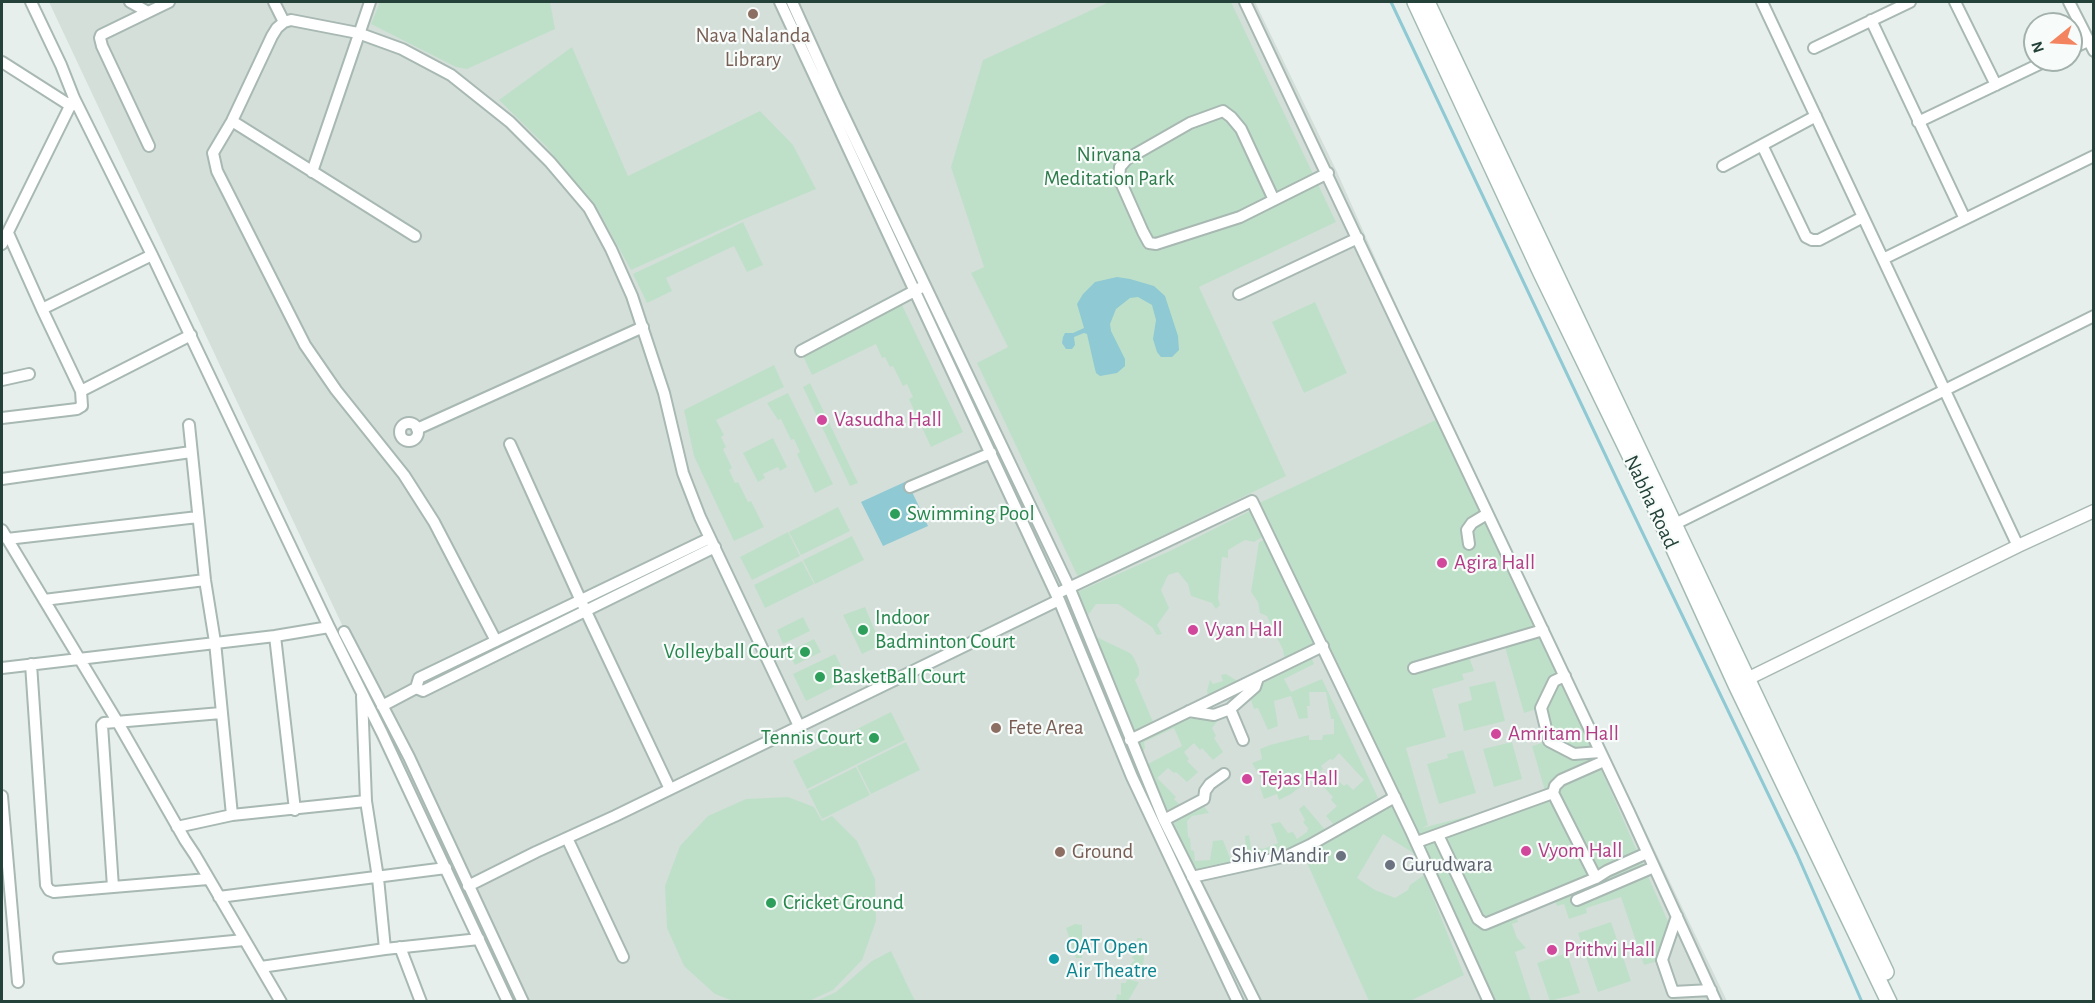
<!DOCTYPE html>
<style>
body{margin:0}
#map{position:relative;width:2095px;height:1003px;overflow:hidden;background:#e6efeb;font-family:"Alegreya Sans",sans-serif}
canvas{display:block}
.frame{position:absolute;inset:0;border:3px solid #24423a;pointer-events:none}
.north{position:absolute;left:2023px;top:12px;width:60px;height:60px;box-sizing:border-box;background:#f7fbf9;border:2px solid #a3b1ad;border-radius:50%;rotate:252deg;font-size:16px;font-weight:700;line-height:24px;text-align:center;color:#24423a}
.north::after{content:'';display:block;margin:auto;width:21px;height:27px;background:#f4845f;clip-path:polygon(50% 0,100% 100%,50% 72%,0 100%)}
</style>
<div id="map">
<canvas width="2095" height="1003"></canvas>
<div class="frame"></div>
<div class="north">N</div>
</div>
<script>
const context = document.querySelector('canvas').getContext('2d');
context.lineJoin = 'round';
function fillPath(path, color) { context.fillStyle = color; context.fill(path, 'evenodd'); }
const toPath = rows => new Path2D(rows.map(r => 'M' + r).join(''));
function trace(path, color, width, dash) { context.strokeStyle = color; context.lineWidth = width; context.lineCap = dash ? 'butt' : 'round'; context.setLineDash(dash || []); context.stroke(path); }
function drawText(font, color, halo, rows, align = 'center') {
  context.font = font + ' "Alegreya Sans",sans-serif'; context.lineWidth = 4.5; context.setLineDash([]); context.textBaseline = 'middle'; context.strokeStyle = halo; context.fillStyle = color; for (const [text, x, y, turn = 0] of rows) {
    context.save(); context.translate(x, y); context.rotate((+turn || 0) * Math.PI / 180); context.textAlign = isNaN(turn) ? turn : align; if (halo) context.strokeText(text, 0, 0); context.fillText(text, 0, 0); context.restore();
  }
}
const built = toPath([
 [49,2,1255,2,1337,172,1430,381,1727,1001,519,1001]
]);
const green = toPath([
 [380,2,550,2,555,29,467,69,456,67,371,24],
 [1109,2,1231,2,1336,222,1199,287,1286,476,1078,577,977,363,1008,347,971,273,984,267,951,167,983,60],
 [572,47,628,176,760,111,793,145,816,189,744,219,631,270,598,210,546,146,499,100],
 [743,222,763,265,747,272,734,246,666,278,672,291,647,303,633,274],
 [1315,302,1347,373,1304,393,1272,322],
 [902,305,963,432,931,447,909,399,913,397,907,384,903,386,893,366,890,367,885,357,882,358,876,344,812,375,802,354],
 [774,365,784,387,716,420,724,435,721,437,726,447,723,449,732,468,729,470,735,483,738,482,748,502,751,501,764,527,734,541,694,456,684,410],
 [810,383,858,483,850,486,803,387],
 [788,393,833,484,815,493,797,454,800,452,794,439,791,440,781,419,778,420,767,403],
 [1438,419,1565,687,1669,924,1658,961,1644,965,1621,897,1586,908,1587,913,1569,919,1564,904,1557,906,1555,901,1516,914,1518,922,1512,924,1517,938,1526,948,1515,952,1531,1001,1491,1001,1257,504],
 [1503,640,1524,713,1540,708,1549,741,1532,746,1545,791,1542,797,1422,828,1428,825,1406,748,1446,737,1432,689,1464,680,1462,674,1474,671,1467,651],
 [773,438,787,467,780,471,778,467,763,474,765,478,758,482,743,453],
 [838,507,850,531,801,555,789,532],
 [1250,511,1262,537,1254,542,1245,540,1228,550,1228,558,1222,557,1218,598,1220,605,1216,609,1212,603,1191,596,1188,584,1178,572,1168,575,1161,590,1169,608,1157,625,1162,634,1157,635,1152,627,1118,604,1096,604,1086,618,1075,593,1170,551],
 [788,532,800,556,752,580,740,557],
 [852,536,864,560,815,584,803,560],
 [1266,539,1318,645,1285,660,1283,650,1267,616,1260,613,1258,602,1251,592,1259,542],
 [802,561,814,584,765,608,754,585],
 [865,607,881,645,862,654,843,615],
 [803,617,810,631,783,644,777,630],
 [1092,635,1130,653,1134,658,1139,669,1139,675,1135,680,1154,724,1132,733],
 [814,639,821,652,795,665,788,652],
 [835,654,848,680,806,701,793,674],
 [1312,659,1314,664,1284,679,1291,692,1322,679,1378,798,1334,825,1326,816,1337,806,1331,800,1333,797,1323,786,1333,776,1344,786,1347,784,1353,790,1364,780,1339,753,1333,760,1330,759,1321,766,1323,769,1291,794,1279,800,1277,794,1264,799,1260,787,1262,780,1252,763,1262,759,1260,749,1270,745,1309,735,1309,740,1322,740,1323,735,1334,734,1334,719,1331,719,1326,692,1309,692,1310,706,1307,706,1308,718,1299,719,1291,696,1274,701,1278,726,1268,730,1258,708,1254,709,1251,700,1263,683],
 [1226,674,1239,682,1208,695,1207,691,1210,680,1213,684,1223,681,1221,675],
 [1495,681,1505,721,1464,731,1458,704,1472,700,1469,687],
 [891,712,905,740,807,789,793,761],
 [1221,716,1212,728,1216,736,1214,738,1223,752,1213,760,1202,748,1200,750,1194,743,1184,752,1189,759,1187,761,1198,772,1187,782,1176,772,1174,773,1168,768,1157,778,1176,797,1174,799,1179,804,1172,810,1166,809,1146,765,1182,746,1174,728,1144,742,1145,748,1142,753,1140,752,1137,744,1139,741,1185,719,1210,719],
 [906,742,920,770,871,794,857,766],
 [1512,742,1522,779,1494,787,1483,749],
 [1463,750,1476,793,1439,804,1427,764,1448,758,1447,754],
 [856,767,870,795,822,819,808,791],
 [788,797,814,807,822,821,832,816,857,841,875,879,876,921,862,960,833,990,809,1001,733,1001,715,994,684,966,667,928,665,886,680,846,708,816,746,799],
 [1203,805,1209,813,1192,816,1187,821,1188,837,1190,838,1191,850,1194,851,1195,861,1210,860,1213,841,1223,840,1230,858,1246,855,1245,836,1249,835,1253,860,1195,871,1174,825,1175,819],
 [1304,805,1326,831,1313,843,1262,858,1259,848,1263,849,1278,843,1271,824,1280,822,1288,833,1293,832,1297,839,1307,832,1308,828,1303,822,1305,820,1299,809],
 [1393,805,1418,856,1383,834,1357,878,1375,890,1395,898,1408,890,1410,885,1424,875,1464,975,1410,1001,1369,1001,1304,856],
 [1611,922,1631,981,1598,992,1578,933],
 [1075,924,1082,925,1082,958,1076,958,1066,928],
 [1137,938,1142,938,1144,959,1141,977,1130,974,1133,969,1128,967,1135,960,1132,958,1137,949],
 [891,951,915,1001,816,1001,836,992,872,961],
 [1567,953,1580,993,1550,1001,1537,963],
 [1127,979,1139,982,1128,1001,1116,1001,1117,994,1121,995,1121,983,1126,983]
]);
const water = toPath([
 [1117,277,1130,279,1154,286,1165,296,1178,336,1179,350,1172,357,1161,357,1157,352,1153,339,1156,320,1152,305,1138,297,1130,298,1116,309,1110,324,1111,331,1125,359,1125,366,1117,373,1100,376,1096,373,1094,365,1087,334,1084,333,1074,337,1075,345,1072,349,1066,349,1062,343,1063,337,1065,333,1073,333,1084,328,1077,304,1083,294,1095,282],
 [907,481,928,526,883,546,861,502]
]);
const stream = toPath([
 [1391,2,1620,486,1797,854,1862,1002]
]);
const minor = toPath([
 [31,2,61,65,74,98,152,255,329,627,382,733,508,1002],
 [130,2,148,12],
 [274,2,284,22],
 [780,2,1056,594],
 [792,2,835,97,1069,587,1164,820,1255,1002],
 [1245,2,1628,810,1716,1002],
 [1762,2,2018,546],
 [1955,2,1996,85],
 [2069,2,2094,51],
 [1871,20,1965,219],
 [1814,48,1910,2],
 [2071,49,2088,41],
 [2,62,71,106],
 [232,121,415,236],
 [1918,122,2048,60],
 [1762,145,1806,237,1812,240,1819,240,1863,217],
 [149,146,102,46,100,38,101,35,169,2],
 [1723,166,1816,116],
 [312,172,370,2],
 [1274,200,1241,129,1231,117,1223,111,1190,123,1127,159,1120,167,1119,178,1143,232,1149,243,1156,244,1240,217,1328,173],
 [8,233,42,309,152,255],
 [2,244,74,98],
 [1883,259,2094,156],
 [1239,294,1358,238],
 [801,351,922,287],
 [2,380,29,374],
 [81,391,191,335],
 [2,418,77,409,82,406,81,391,42,309],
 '400 432a9 9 0 1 1 18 0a9 9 0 1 1-18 0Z',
 [189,425,205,580,215,642,232,815],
 [417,429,643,327],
 [510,444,581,601,670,789],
 [2,479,191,452],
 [910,487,991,453],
 [1669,527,2094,316],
 [2,530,117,721,185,840,195,855,281,1002],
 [7,539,198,517],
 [1469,544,1467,530,1472,523,1487,514],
 [44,600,205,580],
 [1059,600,1132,777,1238,1002],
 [344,632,409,757,523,1002],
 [275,636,295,810],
 [496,641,434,522,404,475,336,390,305,345,217,171,213,153,232,121,272,36,277,28,284,22,291,20,358,33,402,49,451,75,510,122,550,162,589,208,611,249,632,296,664,393,683,473,700,517,799,726],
 [31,664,46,885,49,890,54,892,208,879],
 [2,668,275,636,329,627],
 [1414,668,1543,630],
 [1565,676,1554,681,1541,708,1549,741,1574,754,1600,752],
 [416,688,419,678,710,538],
 [362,696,366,801,378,878,385,949],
 [382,706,416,688,423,691,715,547],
 [1230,709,1243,740],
 [1189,711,1214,715,1230,709,1255,687,1258,678],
 [1130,740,1323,646],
 [1553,793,1596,878],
 [2,796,18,982],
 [1164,820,1204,799,1205,791,1210,784,1224,774],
 [177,827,232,815,366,801],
 [1438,835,1478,919,1485,924,1596,878,1607,871,1647,853],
 [567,838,623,957],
 [1417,842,1553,793,1555,786,1561,780,1604,761],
 [1192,877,1287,856,1310,845,1395,797],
 [468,886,536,852,615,816,1059,600,1056,594,1252,501,1411,831,1489,1002],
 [113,887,102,725,104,723,221,713],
 [219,897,446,868],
 [1577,900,1654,867],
 [1677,916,1662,960,1673,992,1711,990],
 [400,947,421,1002],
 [59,958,244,940],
 [261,967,385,949,479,939]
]);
const tertiary = toPath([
 [1741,682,2018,546,2094,511]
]);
const secondary = toPath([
 [1415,2,1541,273,1652,501,1736,685,1889,1002],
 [1427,2,1886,972]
]);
const markers = [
 [753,14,6,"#8d6e63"],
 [822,420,6,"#d1479c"],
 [895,514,6,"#2e9e5b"],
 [1442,563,6,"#d1479c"],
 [863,630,6,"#2e9e5b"],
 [1193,630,6,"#d1479c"],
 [805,652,6,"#2e9e5b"],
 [820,677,6,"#2e9e5b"],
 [996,728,6,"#8d6e63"],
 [1496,734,6,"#d1479c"],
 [874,738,6,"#2e9e5b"],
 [1247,779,6,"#d1479c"],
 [1526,851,6,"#d1479c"],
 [1060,852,6,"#8d6e63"],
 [1341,856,6,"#6b7280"],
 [1390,865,6,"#6b7280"],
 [771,903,6,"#2e9e5b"],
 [1552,950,6,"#d1479c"],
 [1054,959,6,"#0f9aa8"]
];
const educationNames = [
 ["Nava Nalanda",753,36,"center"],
 ["Library",753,60,"center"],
 ["Fete Area",1008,728],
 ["Ground",1072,852]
];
const parkNames = [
 ["Nirvana",1109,155],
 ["Meditation Park",1109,179]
];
const hotelNames = [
 ["Vasudha Hall",834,420],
 ["Agira Hall",1454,563],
 ["Vyan Hall",1205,630],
 ["Amritam Hall",1508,734],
 ["Tejas Hall",1259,779],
 ["Vyom Hall",1538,851],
 ["Prithvi Hall",1564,950]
];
const streetNames = [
 ["Nabha Road",1651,502,65]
];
const leisureNames = [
 ["Swimming Pool",907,514],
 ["Indoor",875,618],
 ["Badminton Court",875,642],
 ["Volleyball Court",793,652,"right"],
 ["BasketBall Court",832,677],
 ["Tennis Court",862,738,"right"],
 ["Cricket Ground",783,903]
];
const worshipNames = [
 ["Shiv Mandir",1329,856],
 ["Gurudwara",1402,865,"left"]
];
const cultureNames = [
 ["OAT Open",1066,947],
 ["Air Theatre",1066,971]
];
fillPath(built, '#d4dfda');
fillPath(green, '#bfe0c8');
fillPath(water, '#8ec9d4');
trace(stream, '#8ec9d4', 3);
trace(minor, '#a8b8b2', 14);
trace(tertiary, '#a8b8b2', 15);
trace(secondary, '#a4bbb3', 18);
trace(minor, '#fff', 10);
trace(tertiary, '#fff', 12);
trace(secondary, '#fff', 15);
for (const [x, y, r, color] of markers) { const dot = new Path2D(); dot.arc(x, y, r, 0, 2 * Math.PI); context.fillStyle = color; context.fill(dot); trace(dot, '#f7fbf9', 2); }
drawText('21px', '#785e54', '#f7fbf9', educationNames, 'left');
drawText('21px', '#2d7a4b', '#f7fbf9', parkNames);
drawText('21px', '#b23c85', '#f7fbf9', hotelNames, 'left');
drawText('21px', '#24423a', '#f7fbf9', streetNames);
drawText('21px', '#27864d', '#f7fbf9', leisureNames, 'left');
drawText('21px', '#5b616d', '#f7fbf9', worshipNames, 'right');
drawText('21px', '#0d838f', '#f7fbf9', cultureNames, 'left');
</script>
